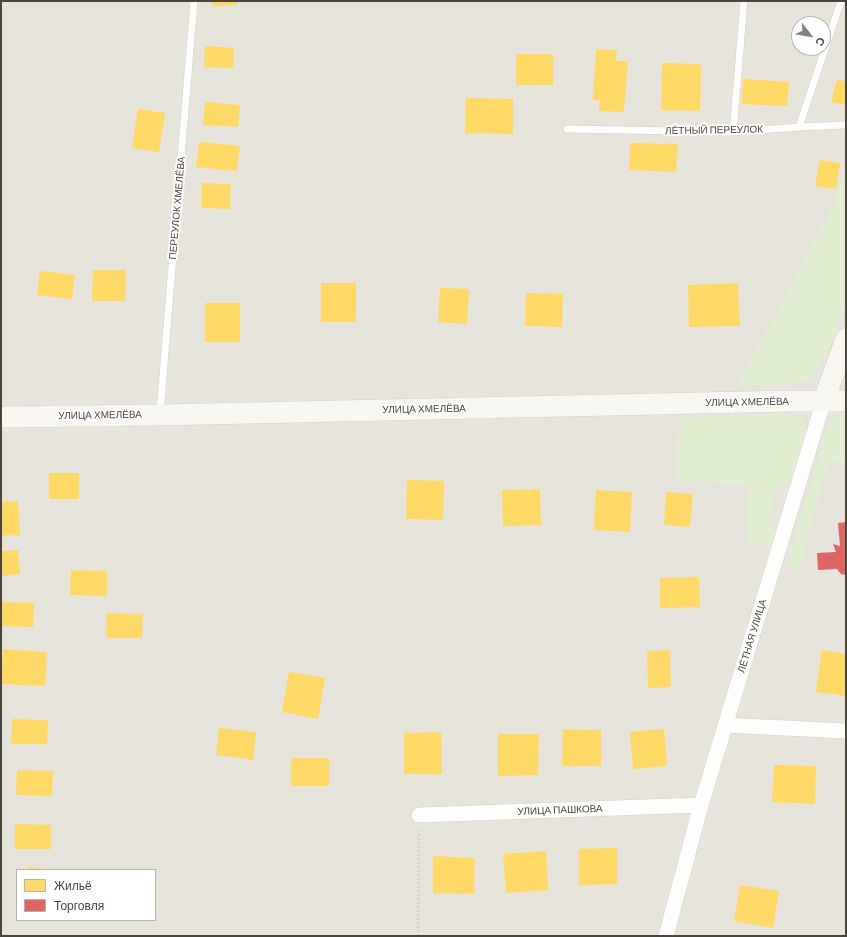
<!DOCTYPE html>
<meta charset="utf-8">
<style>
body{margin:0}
#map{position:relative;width:847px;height:937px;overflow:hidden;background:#f4f2ee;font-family:Barlow,sans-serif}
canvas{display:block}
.frame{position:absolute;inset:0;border:2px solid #4b4439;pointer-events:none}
.legend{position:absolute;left:16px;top:869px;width:140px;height:52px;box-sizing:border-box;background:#fff;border:1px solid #b7b4b0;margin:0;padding:5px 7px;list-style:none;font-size:12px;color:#4b4439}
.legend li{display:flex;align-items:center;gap:8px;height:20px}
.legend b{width:20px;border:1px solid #b7b4b0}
.north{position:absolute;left:791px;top:16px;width:40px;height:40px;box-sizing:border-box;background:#fff;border:1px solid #b7b4b0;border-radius:50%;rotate:121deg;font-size:11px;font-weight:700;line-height:16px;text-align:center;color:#4b4439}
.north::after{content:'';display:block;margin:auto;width:14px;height:18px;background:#868178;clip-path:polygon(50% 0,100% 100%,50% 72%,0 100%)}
</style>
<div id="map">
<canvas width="847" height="937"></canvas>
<div class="frame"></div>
<ul class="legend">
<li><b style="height:11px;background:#ffd966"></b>Жильё</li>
<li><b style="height:11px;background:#e06666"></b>Торговля</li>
</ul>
<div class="north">С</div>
</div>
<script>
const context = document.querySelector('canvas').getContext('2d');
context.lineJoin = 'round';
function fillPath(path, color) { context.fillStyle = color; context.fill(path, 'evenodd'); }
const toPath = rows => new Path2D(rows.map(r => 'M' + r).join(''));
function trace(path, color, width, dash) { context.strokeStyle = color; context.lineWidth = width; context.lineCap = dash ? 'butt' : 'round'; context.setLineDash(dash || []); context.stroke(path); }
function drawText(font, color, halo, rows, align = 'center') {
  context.font = font + ' Barlow,sans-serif'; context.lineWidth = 4; context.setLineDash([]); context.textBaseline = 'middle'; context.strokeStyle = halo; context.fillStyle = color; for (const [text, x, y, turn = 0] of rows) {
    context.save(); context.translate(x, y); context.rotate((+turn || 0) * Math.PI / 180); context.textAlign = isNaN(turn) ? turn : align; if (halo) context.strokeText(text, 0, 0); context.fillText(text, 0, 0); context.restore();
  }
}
const residential = toPath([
 [1,1,846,1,846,936,1,936],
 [799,24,823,24,823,48,799,48],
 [17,870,155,870,155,920,17,920]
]);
const green = toPath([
 [846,166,846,305,825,360,812,375,798,383,737,386,813,243,835,203],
 [776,414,796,416,801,418,805,424,807,431,804,446,791,482,777,488,767,522,777,534,772,547,747,540,749,484,675,480,679,418],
 [846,414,846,462,828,462,799,570,790,564,790,554,829,421,839,415]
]);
const homes = toPath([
 [212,1,237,1,237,5,212,6],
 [205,46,234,48,233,68,204,67],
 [596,49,617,50,616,61,628,61,624,112,599,111,600,100,593,100],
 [516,54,553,54,553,85,516,85],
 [662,63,701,64,700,111,661,110],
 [743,79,789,82,787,106,742,104],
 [837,79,846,82,846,105,831,102],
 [466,98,513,99,513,134,465,133],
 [205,102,240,105,238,127,203,125],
 [138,109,165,113,159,152,132,148],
 [199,142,240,146,237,171,196,167],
 [630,143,678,144,676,172,629,170],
 [820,160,840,163,836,189,815,186],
 [202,183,231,184,230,209,201,208],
 [93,270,126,270,125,301,92,301],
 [40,271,75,275,72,299,37,295],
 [321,283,356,283,356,322,321,322],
 [738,283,740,326,689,327,688,285],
 [440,288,469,289,467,324,438,322],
 [526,293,563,294,562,327,525,326],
 [205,303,240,303,240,342,205,342],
 [49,473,79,473,79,499,49,499],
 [407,480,444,481,443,520,406,519],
 [540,489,541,525,503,526,502,490],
 [596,490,632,492,630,532,594,530],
 [666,492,693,494,690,527,664,525],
 [18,501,20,535,1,536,1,502],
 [18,550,20,574,1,576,1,551],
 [71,570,107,571,107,596,70,595],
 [699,577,700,607,660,608,660,578],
 [1,602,34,603,33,627,1,626],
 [107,613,143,614,142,638,106,638],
 [3,649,47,652,45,686,1,684],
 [670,650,671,687,648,688,647,651],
 [822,650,846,654,846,696,816,692],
 [289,672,325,678,318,719,282,712],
 [12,719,48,720,47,744,11,744],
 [219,728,256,732,253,760,216,755],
 [563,729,601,730,601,766,562,766],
 [664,729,667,766,633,769,630,732],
 [441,732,442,774,404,774,404,733],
 [498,734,539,734,538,775,498,776],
 [291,758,329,758,329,786,291,786],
 [774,765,816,766,815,804,772,802],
 [17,770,53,771,52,796,16,795],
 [845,807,846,807,846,818,844,818],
 [15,824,51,825,51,849,15,849],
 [617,848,617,884,579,885,579,849],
 [546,851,548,890,506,893,503,854],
 [433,856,475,858,474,894,433,893],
 [27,867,47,869,47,870,26,870],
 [740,885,779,891,773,928,734,921]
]);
const shops = toPath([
 [846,522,846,575,841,574,837,569,818,570,817,553,836,552,833,544,840,546,838,523]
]);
const path = toPath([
 [418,936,419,831]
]);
const lane = toPath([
 [799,127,846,125],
 [567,129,733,132,799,127,841,1],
 [733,132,744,1],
 [160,412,194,1]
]);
const street = toPath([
 [725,725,846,731],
 [419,815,701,805],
 [666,936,701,805,824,400]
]);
const secondary = toPath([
 [824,400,846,339],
 [1,417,160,415,790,401,846,401]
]);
const streetNames = [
 ["ЛЁТНЫЙ ПЕРЕУЛОК",714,130,-1],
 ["ПЕРЕУЛОК ХМЕЛЁВА",177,208,-85],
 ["УЛИЦА ХМЕЛЁВА",747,402,-1],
 ["УЛИЦА ХМЕЛЁВА",424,409,-1],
 ["УЛИЦА ХМЕЛЁВА",100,415,-1],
 ["ЛЁТНАЯ УЛИЦА",752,636,-73],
 ["УЛИЦА ПАШКОВА",560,810,-2]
];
fillPath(residential, '#e7e4dc');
fillPath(green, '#e1eecf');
fillPath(homes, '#ffd966');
fillPath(shops, '#e06666');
trace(lane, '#d2d0cb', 8);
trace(street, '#d2d0cb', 16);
trace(secondary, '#d3cfc5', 22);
trace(path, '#d3d2cc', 2.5, [2, 2]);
trace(lane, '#fdfdfc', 7);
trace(street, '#fdfdfc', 15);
trace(secondary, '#f7f6f1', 21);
drawText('10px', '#4b4439', '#fff', streetNames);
</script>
